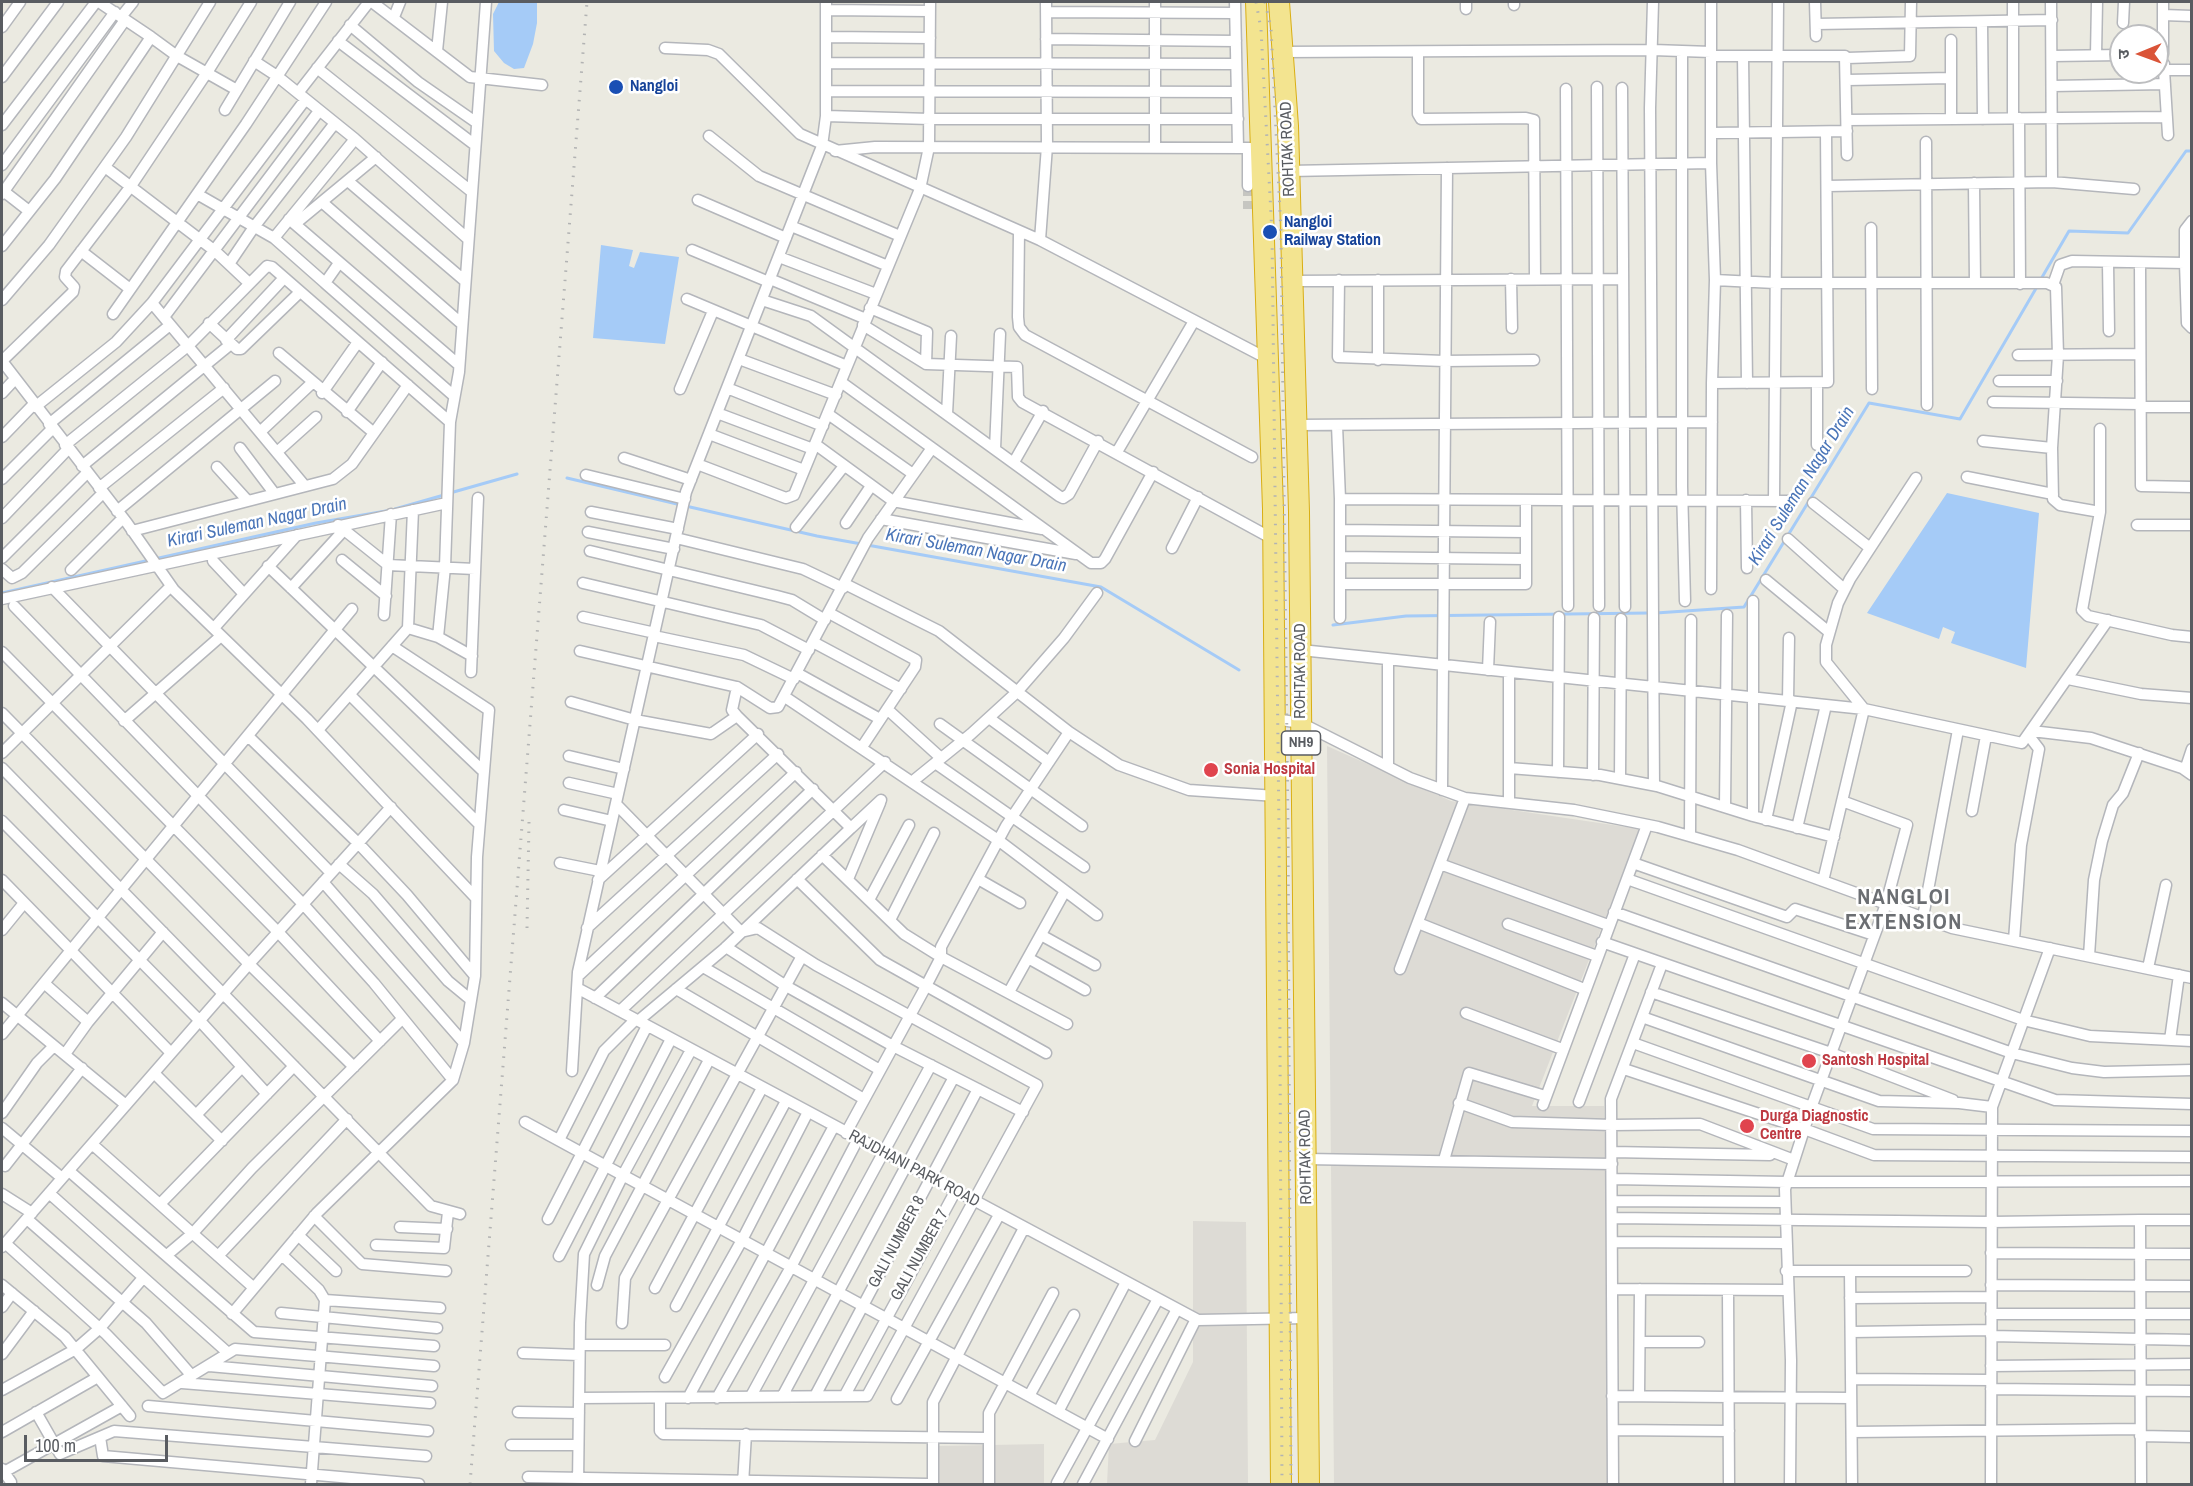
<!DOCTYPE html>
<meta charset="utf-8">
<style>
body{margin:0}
#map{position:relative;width:2193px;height:1486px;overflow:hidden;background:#ebeae1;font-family:"Archivo Narrow","Noto Sans Devanagari",sans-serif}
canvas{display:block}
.frame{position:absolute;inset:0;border:3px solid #595c61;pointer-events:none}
.north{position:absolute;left:2109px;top:24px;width:60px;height:60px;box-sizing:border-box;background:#fff;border:2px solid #bdbec0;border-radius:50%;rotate:269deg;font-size:16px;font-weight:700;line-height:24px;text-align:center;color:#595c61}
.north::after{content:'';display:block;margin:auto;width:21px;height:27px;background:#da5438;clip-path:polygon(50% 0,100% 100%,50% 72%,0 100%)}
.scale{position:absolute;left:24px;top:1435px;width:144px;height:27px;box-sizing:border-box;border:3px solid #595c61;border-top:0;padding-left:8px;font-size:18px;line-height:21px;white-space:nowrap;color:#595c61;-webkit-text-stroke:4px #fff;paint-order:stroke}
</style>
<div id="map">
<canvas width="2193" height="1486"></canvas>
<div class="frame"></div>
<div class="north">उ</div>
<div class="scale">100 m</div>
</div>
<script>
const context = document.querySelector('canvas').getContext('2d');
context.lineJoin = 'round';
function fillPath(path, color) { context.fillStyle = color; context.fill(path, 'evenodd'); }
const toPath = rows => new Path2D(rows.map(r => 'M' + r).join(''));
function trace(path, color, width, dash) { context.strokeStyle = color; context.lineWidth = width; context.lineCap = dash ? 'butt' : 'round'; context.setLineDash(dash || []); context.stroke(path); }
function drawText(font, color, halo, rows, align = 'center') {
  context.font = font + ' "Archivo Narrow",sans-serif'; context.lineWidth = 5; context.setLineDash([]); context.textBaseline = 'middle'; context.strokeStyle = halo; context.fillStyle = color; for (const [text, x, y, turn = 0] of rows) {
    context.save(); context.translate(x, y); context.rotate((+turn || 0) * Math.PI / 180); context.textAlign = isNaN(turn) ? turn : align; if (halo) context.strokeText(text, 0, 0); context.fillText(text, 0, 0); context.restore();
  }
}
const industrial = toPath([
 [1327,746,1451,801,1640,829,1532,1106,1604,1106,1612,1484,1334,1484],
 [1193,1221,1246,1222,1248,1484,1107,1484,1109,1444,1155,1440,1193,1362],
 [1044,1444,1044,1484,938,1484,938,1446]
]);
const water = toPath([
 [499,2,537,2,537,23,533,44,524,68,514,69,504,63,494,51,493,14],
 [601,245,633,250,629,266,634,268,640,252,679,257,665,344,593,338],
 [1947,493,2039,513,2026,668,1951,643,1955,632,1943,627,1939,639,1867,613]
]);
const stream = toPath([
 [2041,279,2069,231,2128,233,2186,151,2192,151],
 [567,478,677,504],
 [450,493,517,474],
 [690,507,817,536,1101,587,1239,670],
 [395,509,444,495],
 [2,593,316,523,386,511],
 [1656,613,1744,607,1869,403,1960,419,2038,285],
 [1333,625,1406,616,1649,613]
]);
const streetTunnel = toPath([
 [1248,186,1248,209]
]);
const street = toPath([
 [99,2,151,37],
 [372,2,470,77,542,85],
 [1235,2,1238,148],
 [1466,2,1466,9],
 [1653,2,1650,108,1654,785],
 [1711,2,1711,52],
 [1815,2,1816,36],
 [2051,2,2052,182],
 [2163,2,2163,54],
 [1514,5,1514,2],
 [826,10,930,11],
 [1046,12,1235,13],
 [2163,15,2192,16],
 [121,17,133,2],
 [394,17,400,2],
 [1982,22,1983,119],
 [2123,23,2124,2],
 [1816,24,2052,20],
 [350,25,418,82,477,123],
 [2,27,20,2],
 [826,37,930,38],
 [1046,39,1236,41],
 [1951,40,1951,119],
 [338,41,475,145],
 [665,48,708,50,719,54,800,134,1040,240,1268,359],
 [437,51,442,2],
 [1682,51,1682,486,1685,601],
 [1283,52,1653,50,1711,52,1711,163,1715,280,1775,283,2047,283,2056,287,2058,355,2052,448,2053,499,2060,505,2100,512,2082,610,2088,616,2172,635,2192,637],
 [1418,53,1418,114,1421,119,1526,118,1534,120,1535,279],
 [2096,55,2097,2],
 [1712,56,1845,56,1847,155],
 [1743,56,1747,383],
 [2052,56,2121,55],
 [1847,58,1910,56,1911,2],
 [254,61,277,76,355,139,468,239],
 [826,63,1236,64],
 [2164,64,2164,70,2192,70],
 [317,68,472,192],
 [2164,70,2168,135],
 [2,77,58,2],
 [1847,80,1951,78],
 [2052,86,2165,84],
 [1597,87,1599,606],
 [1622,88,1625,607],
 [1566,89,1568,606],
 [826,91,1237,92],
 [298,93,369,2],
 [225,110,290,2],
 [826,116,930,119,1238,119],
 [2013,118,2013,2],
 [2019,118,2020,284],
 [1847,120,2167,117],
 [2,125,96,2],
 [1711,133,1847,131],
 [709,136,759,176,900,236],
 [1926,142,1927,405],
 [1155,147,1155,2],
 [835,151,875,147,1248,148],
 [2,165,115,12],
 [105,167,215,251,249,283],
 [1289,171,1711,163],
 [348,181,465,281],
 [1974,183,1975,283],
 [1248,186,1248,148,1255,148],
 [1827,186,2052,182,2134,189],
 [2,190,29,211],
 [2,194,125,20],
 [197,194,274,238,355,139],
 [698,200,786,238],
 [323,203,462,324],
 [289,219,459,365],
 [2192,221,2185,230,2185,263,2187,323,2192,328],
 [295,224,376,157],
 [791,226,888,266],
 [1871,228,1872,389],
 [1019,231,1018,317,1019,327,1025,335,1252,457],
 [274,238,325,283,339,263],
 [1040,240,1047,146,1046,2],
 [2,246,55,179,151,37,177,56,237,90],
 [692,250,769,282],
 [81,251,130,289],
 [779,257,876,294],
 [2108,263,2109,331],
 [2140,263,2141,486,2192,487],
 [229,264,254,227,335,123],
 [770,279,866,319],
 [1511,279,1512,328],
 [1339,280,1338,357,1444,361,1534,360],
 [1293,281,1623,279],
 [325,283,454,396],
 [2053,285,2060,265,2072,261,2185,263],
 [687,299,847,366],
 [2,300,49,245,126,137,210,2],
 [762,300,811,316,1059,496,1063,498,1069,494,1098,441],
 [152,303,304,485],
 [870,308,927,332,926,364],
 [113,314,246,124,326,2],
 [164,317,319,111],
 [209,323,237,349,241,349,300,292],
 [863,325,926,364,1017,367,1018,397,1022,402,1273,539],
 [226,340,284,278],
 [279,353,374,433],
 [2018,355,2140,354],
 [739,359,836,395],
 [1378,360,1378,280],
 [2,361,127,523,174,590,307,719,475,897],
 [2,361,73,292,74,287,65,277,66,271,131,186,208,71,251,2],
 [1999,381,2057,381],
 [841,382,1091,563,1101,563,1105,559,1153,472],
 [1712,383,1828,382,1826,132],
 [1817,384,1817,445],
 [727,388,823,426],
 [680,389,713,311],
 [2,393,15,379],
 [322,393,358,342],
 [1993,402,2140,404],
 [35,407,116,342,152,303,305,100],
 [2140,407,2192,407],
 [347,412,382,362],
 [717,413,813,449],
 [828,414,913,474],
 [947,414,951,336],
 [49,424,170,325],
 [1297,425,1712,422],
 [1337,425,1340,499,1792,501],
 [260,432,312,383],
 [709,434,804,470],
 [2,437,33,405],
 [1983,441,2052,448],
 [815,444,893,501,1042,529],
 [65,445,189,345,267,266,272,267,450,422],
 [240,448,274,493],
 [995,449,1000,334],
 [277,452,316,417],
 [1117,452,1194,321],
 [624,458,691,480],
 [1014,462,1043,411],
 [697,464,786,498,794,495,920,189,929,147,930,2],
 [82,466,231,344],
 [217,467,247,500],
 [586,475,685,499],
 [1967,477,2053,494],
 [2,479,52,429],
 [99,488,224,388],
 [1340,499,1340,618],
 [1746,500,1747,568],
 [1774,501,1778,2],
 [1813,503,1870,548],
 [117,511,275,381],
 [591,512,678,529],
 [2100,512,2100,429],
 [2,518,68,449],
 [881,519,1076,554],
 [846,523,871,486],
 [338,525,388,565,475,569],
 [2137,525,2192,525],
 [796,527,844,466],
 [1340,530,1526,532],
 [132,531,333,479,352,464,408,385],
 [588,532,674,549],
 [676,538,803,569,843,588],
 [1788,539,1844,589],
 [1172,548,1198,497],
 [590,551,777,596,792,600,825,620],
 [1340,557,1526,559],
 [2,558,87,473],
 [342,560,386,596],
 [213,561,244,594],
 [268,566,483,771],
 [2,569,12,578,22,573,103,493],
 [71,570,123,518],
 [1766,580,1829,632],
 [583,583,761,625,809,650],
 [845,584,939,631,1069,732,1119,765,1189,790,1276,796],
 [1340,584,1526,584,1526,501],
 [52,587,331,873],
 [291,588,344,530],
 [1711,589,1712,383,1715,280],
 [2,599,447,503],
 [1753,601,1753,816],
 [14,606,303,904,374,983,453,1080],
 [829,613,916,660,915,667,862,747],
 [384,615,391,514],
 [583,617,655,633],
 [214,628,297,535],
 [408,628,438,637],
 [654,636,744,655,794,679],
 [813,642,901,689],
 [1301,650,1864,709,2022,743,2108,620],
 [580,651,737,687,770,708,778,707,868,538,932,448],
 [2,652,278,932,380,1041],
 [472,656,438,637,445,567,450,422,459,372,486,2],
 [1388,660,1388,767],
 [1488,670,1490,622],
 [471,672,478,498],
 [797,673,880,719],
 [1509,673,1509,803],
 [2068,679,2141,694,2192,698],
 [737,687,732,710,737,716],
 [350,695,479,824],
 [785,697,998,840,1097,915],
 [1788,701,1789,638],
 [571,702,635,720,711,734,737,716,851,828,881,800],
 [887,709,941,758],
 [2,713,249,964,354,1067],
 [989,718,1049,762],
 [1275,719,1301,723,1410,778,1465,798,1574,810,1658,827,1738,850,1952,928,2192,978],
 [124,721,221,636],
 [940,724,1082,826],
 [318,730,408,628,413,510],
 [2032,731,2091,738,2182,768,2192,775],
 [248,736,358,843,407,895,475,976],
 [2,753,171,586],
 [569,756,624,769],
 [935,763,1084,867],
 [2,768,431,1206,460,1214],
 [1509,768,1600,775,1657,786,1753,816,1834,837],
 [2185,770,2192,749],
 [1558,772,1559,617],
 [1593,775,1594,618],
 [1620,779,1621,619],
 [913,781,971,734,1017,692,1064,638,1097,593],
 [569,783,618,794],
 [1442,790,1447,168],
 [1725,807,1727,615],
 [564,810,612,821],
 [1972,811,1986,736],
 [1766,820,1792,701],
 [2,821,200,1021,267,1094],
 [1797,828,1826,705],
 [1690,836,1691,620],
 [822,855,904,934,941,957,1067,1024],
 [560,863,600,871],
 [1633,863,1787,917,1795,909,1874,935],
 [339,864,373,894,448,981,471,1000],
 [1440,864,1608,925],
 [797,879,880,960,1046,1053],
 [848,879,880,803],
 [978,879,1020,903],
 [1627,879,2023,1020,2090,1036,2192,1041],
 [2,880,171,1053],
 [598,880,758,734],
 [1823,881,1864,709,1826,662,1826,645,1838,603,1850,579,1916,478],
 [323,882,464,1043],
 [869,900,909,825],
 [1614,912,2012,1053,2072,1068,2104,1072,2192,1070],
 [1923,917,1958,730],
 [890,920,934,833],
 [1418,923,1584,989],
 [1508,924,1597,956],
 [587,928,778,754],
 [2,930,24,903],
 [1041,935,1095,965],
 [2014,940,2021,845,2039,749,2029,736],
 [1602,942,2055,1100,2192,1104],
 [726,947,786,986,893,1046,1023,1112],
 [2089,956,2094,880,2102,841,2113,805,2123,793,2139,753],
 [1028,958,1085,990],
 [703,967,880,1070],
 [2148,968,2166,885],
 [1400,969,1465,798],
 [578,976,796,772],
 [44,983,88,1022],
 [577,988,1198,1320,1307,1318],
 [676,989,864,1099],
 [1009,992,1065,891],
 [1651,992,1831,1053,1953,1100],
 [595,998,813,789],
 [2,1003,126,1105],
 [620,1011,885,762],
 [1466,1013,1562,1049],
 [1642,1017,1879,1101,1959,1103,1992,1107],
 [638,1021,724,949,851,828],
 [2,1034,352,609],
 [2170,1040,2179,975],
 [1633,1043,1873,1129,2192,1131],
 [65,1054,88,1022,163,932],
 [1624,1069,1804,1129,1874,1155,2192,1157],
 [572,1071,578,972,686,492,822,146,826,116,826,2],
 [154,1073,222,1141],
 [1579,1102,1635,954],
 [1459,1103,1512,1122,1612,1125,1700,1124,1794,1160],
 [1543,1105,1647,825],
 [2,1113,37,1063,54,1046],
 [196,1115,241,1068],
 [525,1122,1108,1439],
 [2,1128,62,1178],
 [846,1133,925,988,941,957,941,947,1006,826,1069,732],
 [559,1140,604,1051,635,1020],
 [92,1144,254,1288],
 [1612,1152,1770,1155],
 [1306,1159,1612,1164],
 [1444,1160,1469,1073,1545,1096],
 [5,1166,82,1068],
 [69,1171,254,1332,434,1346],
 [1612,1179,1787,1182,2192,1181],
 [49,1193,227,1352],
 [2,1194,32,1213],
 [1612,1201,1785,1202],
 [160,1204,294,1066],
 [314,1216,362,1264,446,1271],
 [1612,1218,1991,1222,2140,1220],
 [27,1219,146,1323,192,1376],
 [548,1219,647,1026],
 [400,1227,447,1229],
 [298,1235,336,1271],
 [1612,1242,1786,1243],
 [5,1243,106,1334,163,1393,235,1349,434,1366],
 [376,1245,444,1248,448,1212],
 [2,1247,249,964,391,807],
 [1991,1253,2192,1254],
 [167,1255,193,1233,252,1168,402,1019],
 [282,1255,319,1290,325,1300,311,1484],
 [218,1256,347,1119],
 [559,1256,671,1039],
 [1786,1271,1966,1271],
 [1850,1271,1852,1484],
 [2,1285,65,1337,130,1416],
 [597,1285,605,1256,709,1060],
 [1991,1285,2192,1286],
 [655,1288,762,1088],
 [1612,1289,1787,1290],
 [1728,1290,1729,1484],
 [1850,1298,1991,1297],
 [325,1300,440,1308],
 [676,1306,786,1101],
 [2,1307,12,1293],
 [281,1313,437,1328],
 [232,1314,317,1213,453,1080,464,1043,475,976,477,857,489,710,392,646],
 [1991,1314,2192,1314],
 [622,1323,625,1278,802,956],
 [1851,1332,1991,1330],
 [1991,1336,2192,1340],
 [1640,1342,1699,1342],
 [580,1345,665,1345],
 [523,1353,579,1355],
 [2,1354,34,1311],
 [209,1366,432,1386],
 [1991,1366,2192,1364],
 [665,1377,742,1240,808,1112],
 [1851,1379,1991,1380],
 [182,1383,430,1403],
 [1991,1389,2192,1391],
 [2,1390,76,1349,100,1328,143,1278],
 [783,1395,954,1077],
 [845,1395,955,1192],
 [751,1396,931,1065],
 [815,1396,978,1089],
 [1029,1396,1074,1315],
 [1612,1396,1851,1398],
 [1639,1396,1640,1289],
 [579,1398,867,1396,1037,1085,816,965,758,928,741,932,616,804],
 [660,1398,660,1431,663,1434,988,1438],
 [688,1398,834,1126],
 [717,1398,791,1267,858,1139],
 [897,1399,999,1215],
 [148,1406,428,1431],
 [36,1412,60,1454,114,1431,426,1456],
 [518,1412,579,1413],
 [1058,1412,1126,1282],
 [1613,1430,1729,1431],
 [2,1432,98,1377],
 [1852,1432,2140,1429],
 [2140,1436,2192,1437],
 [100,1437,103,1456,419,1484],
 [1135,1441,1196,1319],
 [511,1445,578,1445],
 [2,1469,11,1482],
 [4,1472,122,1406],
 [528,1477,928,1484],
 [1057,1483,1158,1299],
 [578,1484,580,1323,584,1254,623,1175,691,1050],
 [743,1484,746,1434],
 [933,1484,933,1402,1024,1228],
 [989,1484,989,1413,1053,1293],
 [1083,1484,1177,1309],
 [1613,1484,1611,1099,1662,964],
 [1790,1484,1791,1360,1785,1189,1811,1108,1886,904,1907,825,1842,801],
 [1991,1484,1992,1107,2050,948],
 [2141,1484,2140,1220,2192,1220]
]);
const highway = toPath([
 [1256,2,1273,509,1281,1484],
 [1279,2,1288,126,1299,512,1309,1484]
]);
const rail = toPath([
 [1256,2,1261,29,1272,233,1279,830,1282,1484],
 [1265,2,1271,28,1281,233,1288,830,1291,1484],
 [527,928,529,822],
 [470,1484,587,2]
]);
const markers = [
 [616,87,8,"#1a4fb4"],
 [1270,232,8,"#1a4fb4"],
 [1211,770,8,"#e0444e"],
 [1809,1061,8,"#e0444e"],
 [1747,1126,8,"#e0444e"]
];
const shields = [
 [1301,743,39]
];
const shieldNames = [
 ["NH9",1301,743]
];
const transitNames = [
 ["Nangloi",630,87],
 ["Nangloi",1284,223],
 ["Railway Station",1284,241]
];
const streetNames = [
 ["ROHTAK ROAD",1288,149,-92],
 ["ROHTAK ROAD",1301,671,-90],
 ["ROHTAK ROAD",1306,1157,-91],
 ["RAJDHANI PARK ROAD",914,1169,28],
 ["GALI NUMBER 8",897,1242,-62],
 ["GALI NUMBER 7",920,1255,-61]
];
const healthNames = [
 ["Sonia Hospital",1224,770],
 ["Santosh Hospital",1822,1061],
 ["Durga Diagnostic",1760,1117],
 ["Centre",1760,1135]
];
const waterNames = [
 ["Kirari Suleman Nagar Drain",1802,486,-58],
 ["Kirari Suleman Nagar Drain",257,523,-12],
 ["Kirari Suleman Nagar Drain",976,551,10]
];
const districtNames = [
 ["NANGLOI",1904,898],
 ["EXTENSION",1904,923]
];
fillPath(industrial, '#dddbd5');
fillPath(water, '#a5cbf7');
trace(stream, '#a5cbf7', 3);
trace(streetTunnel, '#c6c6c1', 10, [10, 5]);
trace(street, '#b4b6bb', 13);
trace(highway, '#d9ae13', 22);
trace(street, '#fff', 10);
trace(highway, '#f3e490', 20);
trace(rail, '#b2b3b3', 3, [1.5, 8]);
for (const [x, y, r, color] of markers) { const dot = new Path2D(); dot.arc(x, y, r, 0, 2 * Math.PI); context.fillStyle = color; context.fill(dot); trace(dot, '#fff', 2); }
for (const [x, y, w] of shields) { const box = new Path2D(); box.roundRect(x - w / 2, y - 12, w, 24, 4.5); context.fillStyle = '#fff'; context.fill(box); trace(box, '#595c61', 1.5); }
drawText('bold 15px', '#595c61', null, shieldNames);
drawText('bold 16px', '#164399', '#fff', transitNames, 'left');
drawText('16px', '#595c61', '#fff', streetNames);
drawText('bold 16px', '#be3a42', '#fff', healthNames, 'left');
drawText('italic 18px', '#4a75b8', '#fff', waterNames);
context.letterSpacing = '1.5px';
drawText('bold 22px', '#6b6e72', '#fff', districtNames);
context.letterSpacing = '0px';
</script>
